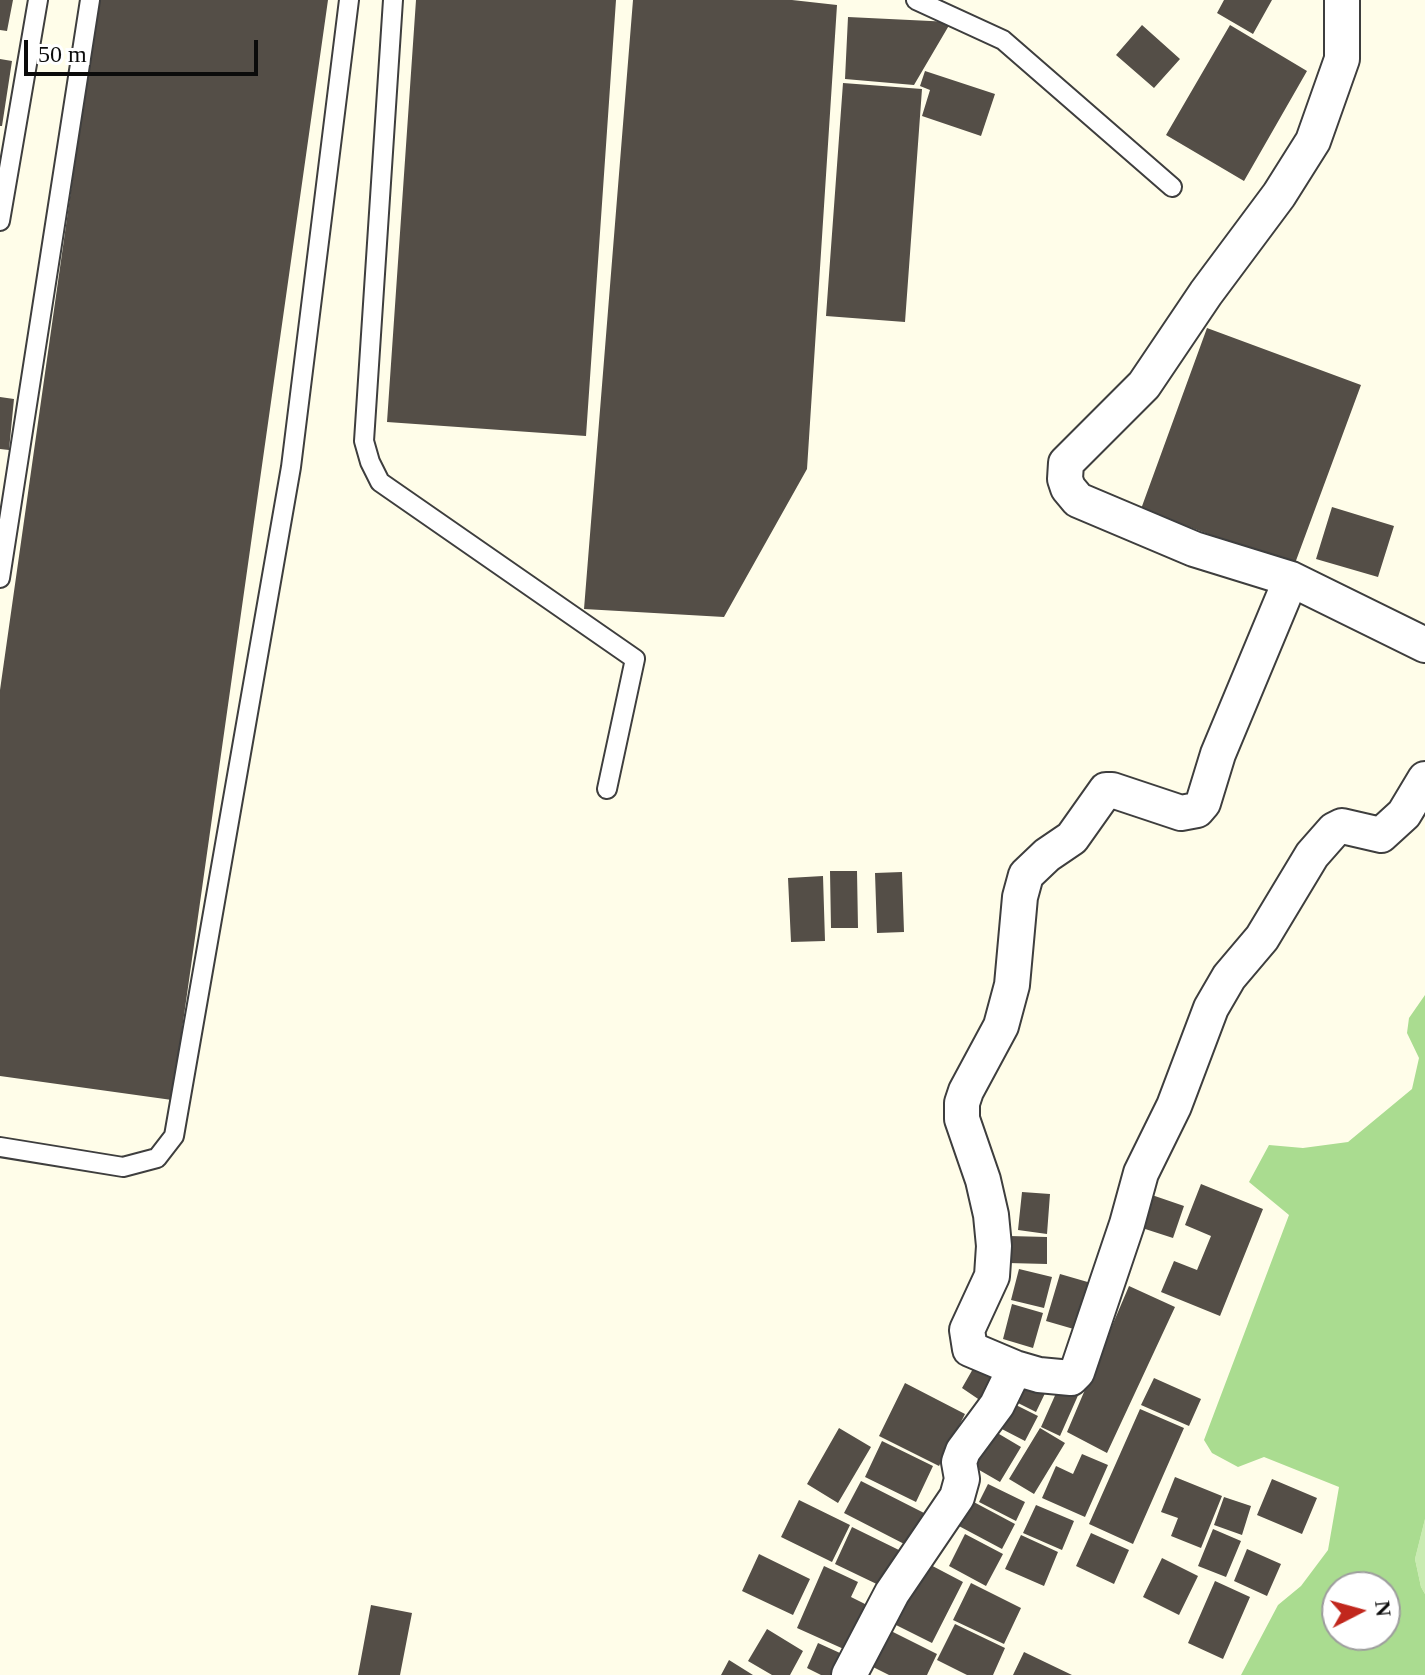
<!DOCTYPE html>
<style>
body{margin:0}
#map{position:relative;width:1425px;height:1675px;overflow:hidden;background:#fffde9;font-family:Georgia,serif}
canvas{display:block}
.north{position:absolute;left:1321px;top:1571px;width:80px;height:80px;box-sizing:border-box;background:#fff;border:2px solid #9d9d9d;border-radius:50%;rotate:84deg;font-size:22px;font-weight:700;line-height:32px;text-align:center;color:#0b0b0b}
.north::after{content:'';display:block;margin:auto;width:28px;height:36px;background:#c1271d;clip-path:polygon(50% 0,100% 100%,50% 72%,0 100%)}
.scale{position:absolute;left:24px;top:40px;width:234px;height:36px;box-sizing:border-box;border:4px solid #0b0b0b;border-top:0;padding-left:10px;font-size:24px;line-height:28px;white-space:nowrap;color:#0b0b0b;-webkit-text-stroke:6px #fff;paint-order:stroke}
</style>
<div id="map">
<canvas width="1425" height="1675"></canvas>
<div class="north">N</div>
<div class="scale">50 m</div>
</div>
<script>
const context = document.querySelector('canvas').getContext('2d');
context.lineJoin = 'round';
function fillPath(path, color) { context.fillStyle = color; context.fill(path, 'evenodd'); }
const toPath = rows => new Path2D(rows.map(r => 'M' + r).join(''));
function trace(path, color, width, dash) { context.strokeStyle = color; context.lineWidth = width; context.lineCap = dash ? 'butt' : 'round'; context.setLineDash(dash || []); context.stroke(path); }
const green = toPath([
 [1425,1519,1425,1594,1421,1587,1415,1559]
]);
const forest = toPath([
 [1425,995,1425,1519,1415,1559,1421,1587,1425,1594,1425,1675,1241,1675,1278,1605,1301,1586,1328,1550,1339,1487,1264,1457,1238,1467,1212,1453,1204,1440,1289,1215,1249,1182,1269,1145,1303,1148,1348,1142,1412,1089,1419,1058,1407,1033,1409,1018],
 [1385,1587,1385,1635,1337,1635,1337,1587]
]);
const building = toPath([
 [0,0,13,0,7,31,0,30],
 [98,0,328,0,172,1100,0,1076,0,690],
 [416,0,616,0,586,436,387,422],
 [633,0,792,0,837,5,807,469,724,617,584,609],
 [1224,0,1272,0,1253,34,1217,13],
 [848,17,951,22,914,85,845,79],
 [1142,25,1180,59,1154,88,1116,55],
 [1230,25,1307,71,1244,181,1166,135],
 [0,59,12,61,2,126,0,126],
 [925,71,995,94,981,136,922,116,930,90,920,86],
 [843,83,922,89,905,322,826,316],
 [1207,328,1361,385,1294,566,1141,509],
 [0,397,14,399,9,450,0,449],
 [1332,507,1394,526,1378,577,1316,559],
 [830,871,857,871,858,928,831,928],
 [902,872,904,932,877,933,875,873],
 [823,876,825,941,791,942,788,878],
 [1201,1184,1263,1209,1220,1316,1161,1292,1174,1261,1197,1270,1211,1236,1185,1225],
 [1022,1192,1050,1194,1047,1234,1018,1230],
 [1149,1194,1184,1206,1173,1238,1139,1227],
 [1009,1236,1047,1237,1047,1264,1008,1263],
 [1019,1269,1052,1277,1044,1308,1011,1300],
 [1060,1274,1098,1285,1084,1332,1046,1321],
 [1129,1286,1175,1307,1107,1453,1067,1432],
 [1012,1304,1043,1313,1033,1348,1003,1339],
 [978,1360,1002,1375,987,1405,962,1388],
 [1029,1373,1049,1385,1036,1412,1014,1401],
 [1154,1378,1201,1399,1189,1426,1141,1405],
 [1061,1382,1080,1391,1060,1436,1041,1427],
 [905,1383,965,1414,939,1466,879,1436],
 [1008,1401,1038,1416,1025,1441,996,1426],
 [1140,1409,1184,1428,1133,1544,1089,1524],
 [839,1428,871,1447,838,1503,807,1484],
 [1040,1428,1065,1443,1034,1494,1009,1479],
 [994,1431,1021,1447,1000,1482,974,1467],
 [882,1441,933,1466,916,1502,865,1477],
 [1082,1454,1108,1465,1085,1517,1042,1498,1056,1466,1073,1474],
 [1175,1477,1222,1496,1201,1548,1171,1536,1178,1518,1161,1512],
 [1272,1479,1317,1498,1302,1534,1257,1515],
 [861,1481,928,1515,912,1548,844,1513],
 [988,1484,1025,1502,1016,1521,979,1502],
 [1224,1497,1251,1506,1242,1535,1214,1525],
 [799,1500,850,1525,832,1562,781,1537],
 [970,1500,1015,1524,1002,1549,957,1525],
 [1036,1505,1074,1521,1062,1550,1023,1533],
 [852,1527,903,1552,885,1588,835,1564],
 [1213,1529,1241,1541,1226,1577,1198,1566],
 [1091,1533,1129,1550,1114,1584,1076,1566],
 [965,1534,1003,1554,986,1586,949,1566],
 [1021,1535,1058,1552,1044,1586,1005,1569],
 [1247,1549,1281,1564,1267,1596,1234,1581],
 [759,1554,810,1579,793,1615,742,1591],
 [1162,1558,1198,1576,1179,1615,1143,1597],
 [923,1561,963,1582,932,1643,892,1623],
 [824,1566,858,1582,851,1597,877,1610,857,1655,797,1628],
 [1215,1581,1250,1597,1223,1659,1188,1643],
 [971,1583,1021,1608,1004,1644,953,1620],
 [371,1605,412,1613,400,1675,358,1675],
 [955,1624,1005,1648,993,1675,967,1675,937,1660],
 [767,1629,803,1651,790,1675,772,1675,748,1661],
 [887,1629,937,1654,927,1675,889,1675,869,1665],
 [818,1643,851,1658,843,1675,821,1675,807,1668],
 [1024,1652,1072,1675,1013,1675],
 [729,1660,753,1675,721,1675]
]);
const lane = toPath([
 [393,0,364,441,370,462,380,482,635,659,607,789],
 [916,0,1003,40,1172,187],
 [0,221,38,0],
 [0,578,90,0],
 [0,1147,123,1167,157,1158,174,1136,291,467,349,0]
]);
const street = toPath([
 [1342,0,1342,59,1313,141,1279,195,1206,293,1144,385,1066,463,1065,479,1068,488,1078,500,1194,549,1291,579,1425,645],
 [1291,579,1218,754,1203,803,1197,810,1181,813,1112,790,1106,790,1072,838,1047,855,1026,875,1020,897,1012,985,1001,1026,966,1091,962,1103,962,1119,983,1180,991,1215,994,1246,992,1276,967,1330,970,1349,1015,1368,1039,1375,1071,1378,1077,1372,1127,1224,1141,1173,1174,1106,1211,1008,1229,977,1262,938,1312,855,1334,830,1342,826,1381,835,1404,814,1425,779],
 [849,1675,892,1593,957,1497,962,1479,959,1462,963,1451,997,1405,1015,1368]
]);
fillPath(green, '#c9ebb2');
fillPath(forest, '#aadc90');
fillPath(building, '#544e47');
trace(lane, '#3e3e3e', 22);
trace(street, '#3e3e3e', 38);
trace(lane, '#fff', 18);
trace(street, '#fff', 34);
</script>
